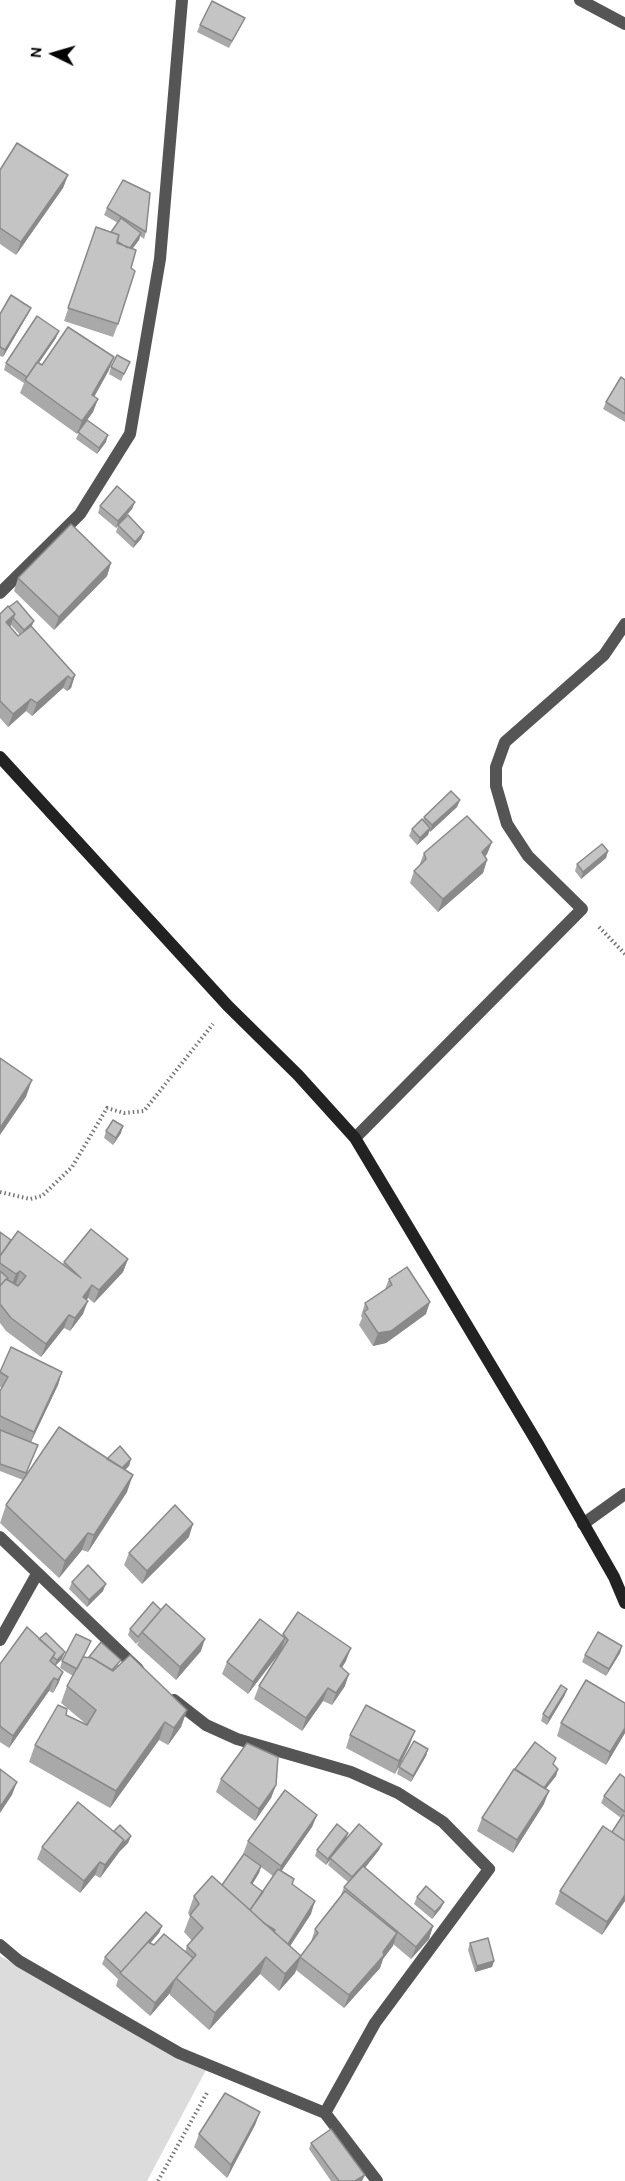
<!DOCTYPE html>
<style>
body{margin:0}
#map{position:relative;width:625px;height:2181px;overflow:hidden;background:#fff;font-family:Karla,sans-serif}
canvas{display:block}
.north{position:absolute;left:24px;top:24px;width:60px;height:60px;-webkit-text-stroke:4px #fff;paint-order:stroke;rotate:275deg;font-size:16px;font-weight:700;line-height:24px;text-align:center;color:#000}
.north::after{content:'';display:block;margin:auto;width:21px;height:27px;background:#000;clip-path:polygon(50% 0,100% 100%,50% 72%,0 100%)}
</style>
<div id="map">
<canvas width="625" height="2181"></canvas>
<div class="north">N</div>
</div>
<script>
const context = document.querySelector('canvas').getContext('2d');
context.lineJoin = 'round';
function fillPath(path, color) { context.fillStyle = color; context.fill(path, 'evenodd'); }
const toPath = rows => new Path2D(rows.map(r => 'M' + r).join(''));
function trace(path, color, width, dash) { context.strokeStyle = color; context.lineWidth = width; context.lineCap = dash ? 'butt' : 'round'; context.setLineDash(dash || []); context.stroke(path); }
const green = toPath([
 [0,1956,207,2068,147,2181,0,2181]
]);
const path = toPath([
 [599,927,625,954],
 [0,1192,30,1199,42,1196,72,1167,107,1108,124,1113,144,1111,213,1024],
 [158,2181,208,2091]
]);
const street = toPath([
 [580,0,625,24],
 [0,593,80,514,130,434,160,259,182,0],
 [355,1138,582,909,528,856,507,824,496,786,496,767,505,742,604,655,625,624],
 [583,1524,625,1494],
 [0,1537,138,1669],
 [0,1640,37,1574],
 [0,1945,19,1961,179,2053,325,2113,375,2023,489,1869,443,1822,398,1793,351,1772,237,1739,206,1725,174,1700],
 [325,2113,377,2181]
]);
const secondary = toPath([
 [0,757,228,1006,298,1075,355,1138,538,1444,614,1577,625,1603]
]);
const wall = toPath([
 [245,18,242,24,229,48,197,32,200,25],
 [0,170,68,175,63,188,16,255,0,244],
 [107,208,146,232,144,239,140,236,139,240,132,249,131,268,118,324,113,337,64,321,96,227,111,232,118,223,104,215],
 [0,314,28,314,3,357,0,356],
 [56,338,39,363,42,365,109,370,94,397,98,399,93,412,87,420,106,442,97,454,76,439,80,430,77,434,20,393,24,383,4,370,6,363],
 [130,362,121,381,109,374,111,367],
 [625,380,625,422,603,409,606,402],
 [135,502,132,509,122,520,144,532,141,539,133,548,116,532,118,526,116,528,98,513,100,506],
 [111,563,107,576,54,630,14,591,18,578],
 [9,607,34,621,31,627,75,675,71,688,67,691,63,688,32,716,26,711,8,727,0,718,0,614],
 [11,625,20,635,18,636,10,627],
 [460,800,457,807,430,832,429,831,428,835,417,845,409,836,412,829,423,820,424,817],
 [492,842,487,854,485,857,487,860,483,873,438,912,410,883,414,871,419,866,424,853],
 [608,851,606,858,581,879,575,871,577,864],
 [106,1131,121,1133,113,1145,104,1138],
 [0,1232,11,1240,63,1264,64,1262,128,1259,123,1272,94,1303,88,1298,86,1300,83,1314,70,1331,64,1328,41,1357,6,1331,0,1323],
 [389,1279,426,1314,386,1343,373,1346,359,1325,362,1318,361,1316,365,1303,385,1289],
 [11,1347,62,1372,58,1385,31,1442,38,1445,25,1477,107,1459,131,1459,129,1466,125,1470,127,1492,88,1552,82,1550,59,1578,0,1523,6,1505,23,1480,0,1471,0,1391,2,1388,0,1387,0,1373],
 [189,1537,142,1584,124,1565,129,1553],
 [72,1582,103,1591,87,1607,69,1589],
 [27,1627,62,1659,55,1666,63,1672,58,1684,53,1693,49,1691,9,1748,0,1742,0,1664],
 [130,1629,201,1651,176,1680,137,1645,139,1641,136,1644,128,1635],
 [283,1634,346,1661,342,1667,345,1686,332,1705,323,1701,302,1731,254,1699,259,1686,281,1651,281,1650,248,1694,222,1674,227,1662,282,1636],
 [91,1641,84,1657,119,1665,187,1710,181,1727,168,1745,159,1740,110,1808,29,1762,35,1745,66,1715,86,1724,61,1703,67,1686,73,1676,60,1668,62,1661],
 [622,1646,620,1653,606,1676,582,1662,585,1655],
 [565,1695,547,1725,541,1721,543,1714],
 [625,1703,625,1733,606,1765,557,1736,561,1723],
 [350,1735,410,1744,395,1774,346,1748],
 [428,1749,426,1756,411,1782,397,1774,399,1767],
 [554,1765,558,1769,556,1776,545,1789,544,1804,513,1853,477,1831,482,1818],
 [625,1778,625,1901,602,1935,555,1904,560,1891,612,1832,621,1818,601,1803,604,1796],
 [221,1779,276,1785,271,1798,255,1821,216,1792],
 [317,1815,312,1827,281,1871,294,1879,292,1884,311,1914,290,1946,301,1956,311,1942,315,1929,341,1895,344,1887,348,1882,328,1865,330,1860,326,1865,315,1856,317,1850,348,1833,346,1839,379,1850,365,1868,433,1926,429,1939,411,1959,393,1944,383,1959,380,1968,344,2008,296,1970,295,1973,279,1991,260,1974,209,2030,170,1995,170,1993,150,2016,116,1986,118,1979,102,1964,105,1957,162,1926,159,1933,150,1943,154,1945,185,1952,187,1946,192,1941,184,1932,190,1916,188,1913,194,1896,222,1885,244,1855,243,1854,248,1841],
 [261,1867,273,1876,263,1892,252,1884,259,1873],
 [114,1831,131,1836,128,1843,120,1851,100,1878,95,1875,80,1893,37,1859,42,1847],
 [417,1897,441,1908,432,1919,414,1904],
 [470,1943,494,1961,492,1967,475,1972,468,1950],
 [260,2112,255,2125,227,2178,194,2147,199,2134],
 [311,2143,362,2181,331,2181,309,2149]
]);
const shadedWall = toPath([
 [68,175,63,188,16,255,21,242],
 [141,233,139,240,127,256,129,249],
 [31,308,28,314,3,357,5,350],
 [59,331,56,338,26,381,27,377],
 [114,357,109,370,88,408,92,395],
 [98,399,93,412,77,434,82,421],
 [108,435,106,442,97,454,99,448],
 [135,502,132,509,116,528,118,521],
 [144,532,141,539,133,548,135,542],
 [111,563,107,576,54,630,59,617],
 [15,614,10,627,6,622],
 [34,621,31,628,21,637,24,630],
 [75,675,71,688,67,691,72,679],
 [68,676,63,688,32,716,37,703],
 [31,699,26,711,8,727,13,714],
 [460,800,457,807,430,832,432,825],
 [430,828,428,835,417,845,420,838],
 [492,842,487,854,477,865,482,852],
 [608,851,606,858,581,879,583,872],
 [487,860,483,873,438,912,443,899],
 [32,1080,26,1097,0,1135,0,1128],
 [123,1126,121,1133,113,1145,116,1138],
 [128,1259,123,1272,94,1303,99,1290],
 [20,1271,16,1284,11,1287,16,1274],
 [92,1285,88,1298,79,1309,83,1297],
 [88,1301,83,1314,70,1331,75,1318],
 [430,1302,426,1314,386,1343,373,1346,378,1333],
 [69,1315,64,1328,41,1357,46,1344],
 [62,1372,58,1385,30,1444,34,1432],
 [131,1459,129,1466,115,1479,118,1472],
 [133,1475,127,1492,88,1552,94,1535],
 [193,1524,189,1537,142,1584,147,1571],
 [88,1533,82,1550,59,1578,65,1561],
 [106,1584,103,1591,87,1607,89,1600],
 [285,1638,281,1651,248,1694,253,1682],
 [205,1639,201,1651,176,1680,180,1667],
 [622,1646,620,1653,606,1676,609,1669],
 [351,1648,346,1661,335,1678,340,1666],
 [65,1652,62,1659,54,1667,57,1660],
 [63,1672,58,1684,53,1693,58,1680],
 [349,1674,345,1686,332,1705,336,1693],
 [54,1678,49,1691,9,1748,13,1736],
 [328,1688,323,1701,302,1731,306,1718],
 [567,1689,565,1695,547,1725,549,1718],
 [187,1710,181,1727,168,1745,174,1728],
 [165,1722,159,1740,110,1808,116,1791],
 [625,1728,625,1733,606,1765,610,1752],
 [415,1731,410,1744,395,1774,399,1761],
 [428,1749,426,1756,411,1782,413,1776],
 [558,1769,556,1776,538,1799,541,1792],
 [17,1782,12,1795,0,1813,0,1807],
 [276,1785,271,1798,255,1821,259,1809],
 [549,1791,544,1804,513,1853,517,1840],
 [317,1815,312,1827,276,1879,281,1866],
 [348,1833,346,1839,326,1865,328,1859],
 [131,1836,128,1843,120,1851,100,1878,105,1865,124,1840],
 [382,1844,379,1850,351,1885,353,1878],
 [100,1862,95,1875,80,1893,84,1881],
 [261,1866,259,1873,249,1890,251,1883],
 [625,1895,625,1901,602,1935,607,1922],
 [315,1901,311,1914,283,1957,287,1944],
 [444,1902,441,1908,432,1919,435,1912],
 [162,1926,159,1933,123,1975,121,1972],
 [433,1926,429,1939,411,1959,416,1947],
 [397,1933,393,1946,383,1959,380,1968,344,2008,349,1995,383,1952],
 [301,1956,295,1973,279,1991,285,1974],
 [266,1957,260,1974,209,2030,215,2013],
 [494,1961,492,1967,475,1972,477,1966],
 [175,1980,170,1993,150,2016,155,2003],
 [260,2112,255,2125,227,2178,231,2165],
 [365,2175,362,2181,355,2181]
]);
const building = toPath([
 [212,1,245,18,232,41,200,25,212,1],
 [17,143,68,175,21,242,0,228,0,170,17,143],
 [123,180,150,193,146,232,107,208,123,180],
 [121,218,141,233,130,248,126,247,117,241,119,235,111,232,121,218],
 [96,227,119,235,117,243,136,250,131,268,135,271,118,324,68,308,96,227],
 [11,295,31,308,5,350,0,347,0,314,11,295],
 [37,316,59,331,27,377,6,363,37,316],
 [68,327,114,357,92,395,98,399,82,421,25,380,37,362,42,365,68,327],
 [117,355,130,362,124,374,111,367,117,355],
 [621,377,625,380,625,414,606,402,621,377],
 [87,420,108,435,99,448,78,432,87,420],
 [117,486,135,502,118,521,100,506,117,486],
 [128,515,144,532,135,542,118,525,128,515],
 [71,524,111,563,59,617,18,578,71,524],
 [17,601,34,621,24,630,13,618,15,614,9,607,17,601],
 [8,606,15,614,6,622,18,636,31,626,75,675,72,679,68,676,37,703,31,699,13,714,0,701,0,614,8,606],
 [451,791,460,800,432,825,424,817,451,791],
 [467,816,492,842,482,852,487,860,443,899,414,871,426,859,424,853,467,816],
 [422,819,430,828,420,838,412,829,422,819],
 [602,844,608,851,583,872,577,864,602,844],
 [0,1058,32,1080,0,1128,0,1058],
 [113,1120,123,1126,116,1138,106,1131,113,1120],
 [91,1229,128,1259,99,1290,92,1285,83,1297,88,1301,75,1318,69,1315,46,1344,11,1318,0,1304,0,1286,6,1279,18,1286,26,1276,20,1271,16,1274,0,1263,0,1256,18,1231,81,1278,64,1262,91,1229],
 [0,1232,11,1240,0,1256,0,1232],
 [407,1267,430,1302,391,1331,378,1333,364,1312,368,1309,365,1303,392,1285,389,1279,407,1267],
 [0,1271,8,1278,7,1279,6,1279,0,1286,0,1271],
 [11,1347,62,1372,34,1432,0,1416,0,1391,8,1377,0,1372,11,1347],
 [59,1427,133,1475,94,1535,88,1533,65,1561,6,1505,59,1427],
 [0,1430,38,1445,26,1473,0,1464,0,1430],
 [120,1446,131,1459,122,1468,107,1459,120,1446],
 [175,1505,193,1524,147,1571,129,1553,175,1505],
 [88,1565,106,1584,89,1600,72,1582,88,1565],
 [153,1602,161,1610,138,1637,130,1629,153,1602],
 [166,1604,205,1639,180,1667,142,1632,166,1604],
 [298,1612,351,1648,340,1666,349,1674,336,1693,328,1688,306,1718,259,1686,288,1640,283,1634,298,1612],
 [260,1619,285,1638,253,1682,227,1662,260,1619],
 [27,1627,55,1653,50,1661,63,1672,58,1680,54,1678,13,1736,0,1726,0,1664,27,1627],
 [598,1632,622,1646,609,1669,585,1655,598,1632],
 [46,1633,65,1652,57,1660,53,1657,55,1653,39,1639,46,1633],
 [76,1634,91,1641,77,1669,62,1661,76,1634],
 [101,1642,121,1660,112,1670,92,1658,89,1657,101,1642],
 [130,1655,187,1710,174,1728,165,1722,116,1791,35,1745,58,1705,67,1709,66,1715,87,1725,96,1710,67,1686,83,1657,92,1658,113,1671,130,1655],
 [586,1680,625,1703,625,1728,610,1752,561,1723,586,1680],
 [561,1685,567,1689,549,1718,543,1714,561,1685],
 [366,1705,415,1731,399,1761,350,1735,366,1705],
 [414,1741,428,1749,413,1776,399,1767,414,1741],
 [535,1742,556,1758,553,1764,558,1769,544,1788,515,1769,535,1742],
 [247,1743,278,1757,276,1785,259,1809,221,1779,247,1743],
 [0,1769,17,1782,0,1807,0,1769],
 [514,1769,549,1791,517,1840,482,1818,514,1769],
 [620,1774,625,1778,625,1812,604,1796,620,1774],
 [285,1790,317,1815,281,1866,248,1841,285,1790],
 [78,1802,124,1840,105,1865,100,1862,84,1881,42,1847,78,1802],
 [623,1815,625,1816,625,1841,612,1832,623,1815],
 [337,1824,348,1833,328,1859,317,1850,337,1824],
 [359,1824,382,1844,352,1877,330,1858,359,1824],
 [120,1825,131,1836,123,1844,124,1840,114,1831,120,1825],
 [603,1826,625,1841,625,1895,607,1922,560,1891,603,1826],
 [244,1854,261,1866,251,1883,263,1892,250,1910,222,1885,244,1854],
 [363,1866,433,1926,416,1947,344,1887,363,1866],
 [278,1869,294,1879,292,1884,315,1901,288,1944,274,1932,275,1930,265,1924,250,1910,278,1869],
 [212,1876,301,1956,285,1974,266,1957,215,2013,176,1978,196,1955,187,1946,203,1928,190,1915,199,1904,194,1896,212,1876],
 [426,1886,444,1902,435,1912,417,1897,426,1886],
 [345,1891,397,1933,383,1952,384,1955,349,1995,300,1957,318,1933,315,1929,345,1891],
 [146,1912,162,1926,121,1972,105,1957,146,1912],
 [164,1934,193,1958,155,2003,120,1973,148,1942,154,1945,164,1934],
 [488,1938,494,1961,477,1966,470,1943,488,1938],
 [225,2093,260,2112,231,2165,199,2134,225,2093],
 [331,2129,365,2175,355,2181,339,2181,311,2143,331,2129]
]);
fillPath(green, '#dcdcdc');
trace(path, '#777', 4, [1.5, 3]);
trace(street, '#555', 12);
trace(secondary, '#222', 12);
fillPath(wall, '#a9a9a9');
fillPath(shadedWall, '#898989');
fillPath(building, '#c4c4c4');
trace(building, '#898989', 1.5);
</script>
